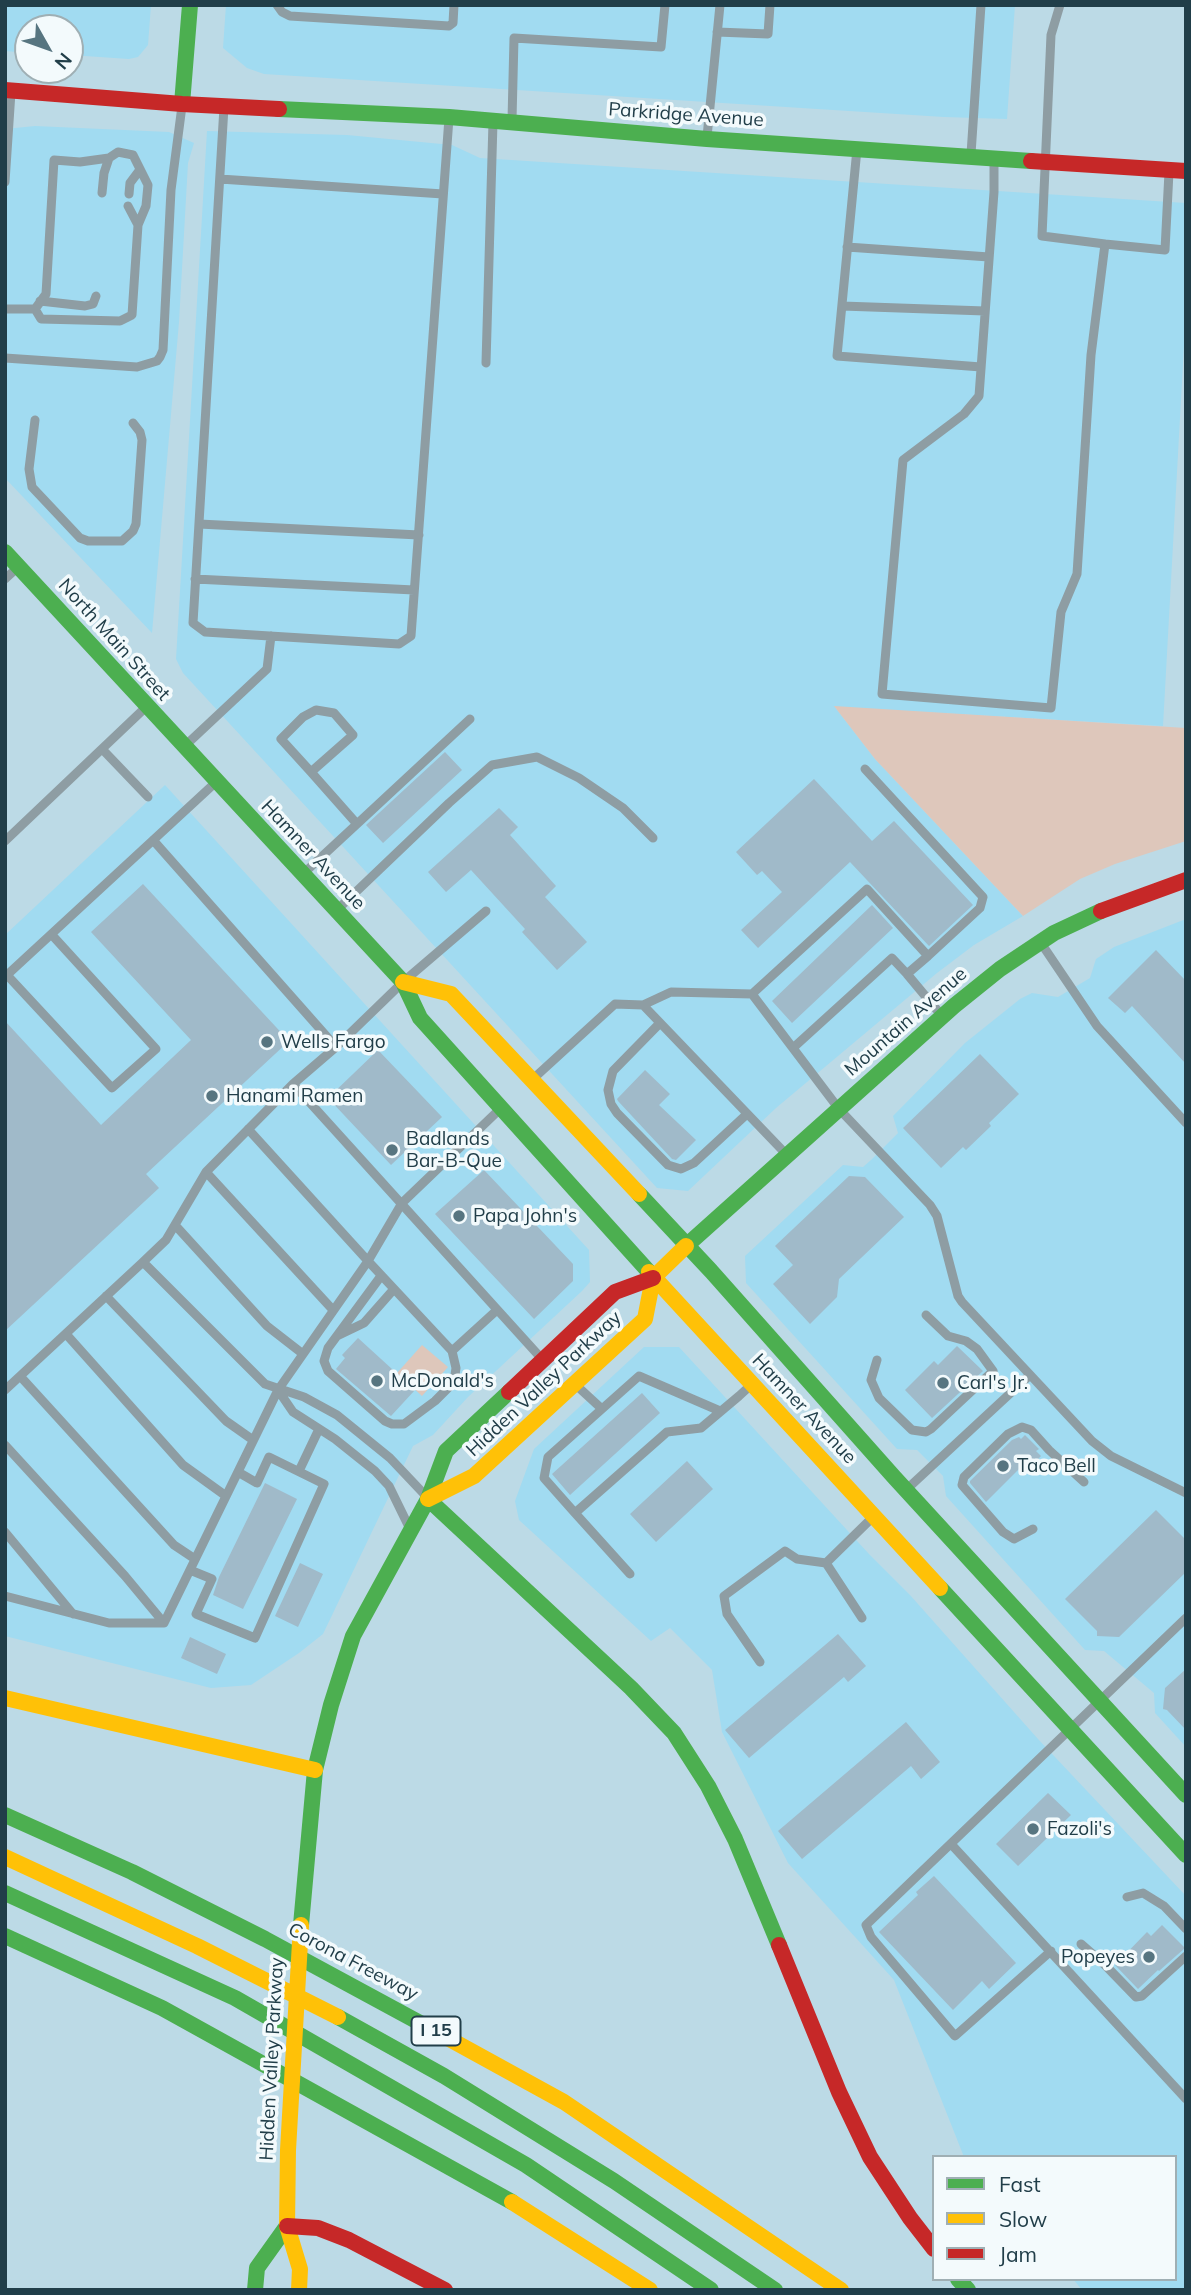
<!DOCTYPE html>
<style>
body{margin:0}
#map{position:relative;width:1191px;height:2295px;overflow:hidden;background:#bcdae6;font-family:Mulish,sans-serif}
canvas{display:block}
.frame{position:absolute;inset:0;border:7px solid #213e49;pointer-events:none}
.legend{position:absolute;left:932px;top:2155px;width:245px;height:126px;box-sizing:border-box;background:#f3fafc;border:2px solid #9fafb4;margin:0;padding:9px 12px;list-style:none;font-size:21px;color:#213e49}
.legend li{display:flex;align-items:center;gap:14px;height:35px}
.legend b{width:35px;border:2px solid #9fafb4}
.north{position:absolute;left:14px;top:14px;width:70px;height:70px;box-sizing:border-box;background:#f3fafc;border:2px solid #9fafb4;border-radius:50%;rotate:130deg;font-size:19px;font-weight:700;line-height:28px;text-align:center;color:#213e49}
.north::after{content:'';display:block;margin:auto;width:24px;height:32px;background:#577580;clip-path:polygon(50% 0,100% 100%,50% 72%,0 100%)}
</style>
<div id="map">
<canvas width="1191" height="2295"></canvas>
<div class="frame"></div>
<ul class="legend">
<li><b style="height:9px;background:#4caf50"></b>Fast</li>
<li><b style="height:9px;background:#ffc107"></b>Slow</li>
<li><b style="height:9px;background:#c62828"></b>Jam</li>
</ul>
<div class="north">N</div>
</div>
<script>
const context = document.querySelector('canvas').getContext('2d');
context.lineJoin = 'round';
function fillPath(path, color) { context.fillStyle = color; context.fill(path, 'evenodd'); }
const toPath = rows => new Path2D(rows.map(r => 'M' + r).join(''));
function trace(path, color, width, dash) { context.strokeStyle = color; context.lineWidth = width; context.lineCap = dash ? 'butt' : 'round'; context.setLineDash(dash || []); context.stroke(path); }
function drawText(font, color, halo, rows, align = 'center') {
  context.font = font + ' Mulish,sans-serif'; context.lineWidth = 7; context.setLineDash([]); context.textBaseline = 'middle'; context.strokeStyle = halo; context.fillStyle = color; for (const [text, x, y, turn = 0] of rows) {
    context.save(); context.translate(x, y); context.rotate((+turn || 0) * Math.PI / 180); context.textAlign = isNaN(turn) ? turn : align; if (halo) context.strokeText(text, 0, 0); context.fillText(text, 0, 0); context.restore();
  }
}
const built = toPath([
 [5,5,151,5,148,45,138,57,129,59,70,55,70,28,28,28,28,53,5,51],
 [226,5,1015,5,1007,119,944,117,264,74,247,68,223,48],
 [35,126,169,132,194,143,188,163,179,322,152,633,5,478,5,129],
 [207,131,347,135,452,145,480,158,1186,203,1186,309,1163,726,835,707,875,759,1023,916,974,945,937,973,776,1108,688,1191,657,1188,183,673,176,659],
 [165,785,589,1250,590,1282,582,1291,468,1397,433,1435,413,1446,323,1634,299,1653,251,1685,211,1688,5,1636,5,935],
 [1186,919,1186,1747,1155,1713,1154,1693,1104,1651,1085,1650,946,1496,943,1476,917,1450,897,1449,746,1283,745,1256,843,1165,863,1167,871,1160,898,1133,893,1116,965,1043,1020,999,1032,993,1058,997,1090,978,1096,959,1114,947],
 [644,1347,679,1347,869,1554,910,1595,1038,1739,1186,1896,1186,2290,1082,2290,1073,2279,1175,2279,1175,2157,964,2157,894,1980,788,1863,722,1732,712,1670,670,1628,651,1641,519,1520,515,1501,534,1449]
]);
const green = toPath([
 [834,706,1186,728,1186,841,1115,864,1080,879,1023,916,875,759],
 [422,1345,448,1367,422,1396,397,1373]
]);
const building = toPath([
 [445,752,462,770,383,843,366,825],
 [814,779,872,841,894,821,973,905,929,946,850,862,758,948,741,930,782,892,762,871,757,875,736,852],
 [499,808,518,827,510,835,556,886,545,897,587,942,557,970,522,932,525,929,471,870,446,892,428,872],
 [143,884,289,1041,146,1174,159,1188,5,1331,5,1021,101,1125,191,1040,91,932],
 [872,905,893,928,792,1023,772,1001],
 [1156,950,1186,981,1186,1064,1132,1006,1125,1013,1108,998],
 [378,1050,442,1117,391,1165,328,1098],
 [980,1054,1019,1094,989,1123,991,1126,966,1150,963,1147,941,1168,903,1128],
 [645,1070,670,1094,659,1105,696,1140,676,1160,672,1159,618,1101,617,1099],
 [484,1170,573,1264,573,1281,534,1319,435,1214],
 [849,1176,865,1177,904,1217,839,1279,837,1297,810,1324,773,1284,793,1265,775,1246],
 [358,1338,415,1390,391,1416,336,1369,345,1358,342,1355],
 [957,1346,983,1371,932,1418,905,1390,934,1361,938,1365],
 [642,1393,660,1413,570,1495,552,1474],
 [1025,1435,1039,1449,1036,1451,1041,1456,1029,1469,1024,1464,986,1502,970,1483,970,1481,1012,1440,1019,1437,1021,1439],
 [687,1461,713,1489,656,1542,630,1514],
 [265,1483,297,1499,243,1609,213,1595,219,1577],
 [1156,1510,1186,1540,1186,1572,1119,1637,1097,1636,1097,1631,1065,1599],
 [300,1563,323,1574,298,1627,275,1616],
 [838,1634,866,1666,848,1682,844,1677,749,1758,725,1730],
 [190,1637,226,1654,217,1674,181,1658],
 [1186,1669,1186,1730,1167,1710,1163,1709,1165,1688],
 [906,1722,940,1762,921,1779,911,1766,802,1859,778,1831],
 [1048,1793,1071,1815,1018,1866,996,1844],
 [934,1876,1016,1963,989,1989,982,1981,953,2010,879,1932,918,1895,916,1892],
 [1162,1925,1185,1948,1159,1971,1158,1970,1138,1989,1115,1965,1147,1932,1151,1936]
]);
const lane = toPath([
 [277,5,282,12,290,16,449,26,453,23,454,5],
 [1060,5,1051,35,1042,236,1105,244],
 [717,32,768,34,770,5],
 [224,107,193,623,205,632,399,644,411,636,449,118],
 [512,120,514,38,661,47,665,5],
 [707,137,720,5],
 [857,149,837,356,981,367],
 [971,154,981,5],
 [994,160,994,192,979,396,964,414,903,460,882,694,1051,708,1061,612,1077,574,1091,355,1105,244,1165,250,1169,172],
 [220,179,443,194],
 [5,182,11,92],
 [129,194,130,183,139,171],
 [128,206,138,225],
 [847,247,989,257],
 [40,301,85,306,93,304,96,296],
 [842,306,985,311],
 [5,309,35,309,46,294,54,160,80,162,109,158],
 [35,309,41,319,120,321,132,315,138,225,146,206,148,185,133,155,118,152,109,158,104,173,102,193],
 [5,358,137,367,157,361,160,357,163,350,171,190,182,106],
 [486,363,493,122],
 [35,420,29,469,32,487,80,538,88,541,122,541,133,531,136,524,142,440,140,432,133,423],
 [199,524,419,535],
 [5,579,17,568],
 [195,579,414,590],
 [188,743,267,669,271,636],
 [103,750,148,797],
 [865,769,983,897,980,908,928,956],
 [357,824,470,719],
 [153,840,336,1047],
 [5,841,145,708],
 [304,873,357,824,311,772,281,739,303,717,316,710,334,713,353,735,311,772],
 [338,909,449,803,492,765,537,757,579,778,623,808,653,838],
 [52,935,156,1049,112,1088,7,975,215,783],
 [1041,943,1097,1026,1186,1123],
 [752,994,671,992,643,1005,785,1153],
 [942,1016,907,974,928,956,867,889,752,994,839,1109,930,1205,937,1216,958,1296,962,1302,1092,1441,1111,1456,1186,1493],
 [660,1023,613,1071,608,1090,611,1104,617,1113,668,1165,681,1169,694,1163,747,1114],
 [793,1048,892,958,907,974],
 [534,1078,615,1004,643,1005],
 [293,1084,541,1358],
 [248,1129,368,1261,402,1203,500,1109],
 [206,1172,333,1310],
 [175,1225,267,1326,303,1354],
 [143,1262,166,1240,206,1172,293,1084,336,1047,403,982,486,911],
 [381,1276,328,1348,324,1361,328,1371,385,1421,392,1424,404,1424,435,1401,454,1382,456,1368,452,1351],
 [106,1296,226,1421,253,1440],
 [66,1334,183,1465,226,1496],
 [337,1336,364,1323,394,1289],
 [877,1360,871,1380,879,1398,912,1430,926,1432,931,1429,993,1371,977,1349,966,1341,948,1336,926,1315],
 [20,1376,174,1545,195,1559],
 [577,1386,602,1409],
 [5,1390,143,1262,265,1384,304,1397,337,1415,390,1458,425,1495],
 [278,1390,293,1412,335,1439,375,1471,389,1486,409,1527],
 [720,1411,639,1376,548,1457,544,1478,575,1513,667,1432,701,1428,739,1396,751,1385],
 [5,1445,125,1576,164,1623],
 [299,1471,319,1429],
 [907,1489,1030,1375],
 [575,1513,630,1574],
 [1033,1529,1014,1539,1003,1532,962,1485,964,1477,1008,1434,1022,1427,1031,1430,1049,1450,1084,1482],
 [5,1532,73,1614],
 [190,1570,212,1579,196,1614,255,1638,324,1484,269,1457,257,1483,238,1472],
 [5,1596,109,1623,164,1623,278,1390,368,1261,452,1351,497,1310],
 [862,1618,826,1563,873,1517],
 [760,1662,727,1614,724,1596,785,1551,797,1559,826,1563],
 [951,1844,1186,2099],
 [1127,1897,1143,1893,1164,1906,1186,1929],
 [1081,1944,1105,1965,1136,1997,1142,1996,1186,1956],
 [1051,1951,955,2036,871,1937,866,1925,1186,1618]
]);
const fast = toPath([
 [182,104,190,5],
 [279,109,449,117,707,139,1031,161],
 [5,552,403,982,420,1018,649,1272],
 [639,1194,711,1271,894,1477,1186,1795],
 [686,1246,954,1006,1000,969,1054,933,1101,911],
 [428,1499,631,1688,674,1733,708,1786,735,1839,779,1945],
 [940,1588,1186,1855],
 [5,1815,132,1872,265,1939,433,2030],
 [5,1893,235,1998,526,2165,711,2290],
 [301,1925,315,1770,331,1705,353,1636,428,1499,446,1451,509,1392],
 [5,1936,162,2008,512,2202],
 [338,2017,444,2076,614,2181,775,2290],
 [958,2279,968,2290],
 [255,2290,257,2268,287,2226]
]);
const slow = toPath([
 [403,982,451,994,639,1194],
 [649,1272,940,1588],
 [428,1499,474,1476,645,1319,653,1278,686,1246],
 [5,1698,315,1770],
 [5,1857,197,1946,338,2017],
 [433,2030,564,2102,841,2290],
 [512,2202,650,2290],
 [299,2290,300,2269,287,2226,288,2150,301,1925]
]);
const jam = toPath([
 [5,90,182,104,279,109],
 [1031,161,1186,171],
 [1101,911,1186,880],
 [509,1392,615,1292,653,1278],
 [779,1945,839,2092,870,2157,910,2218,934,2249],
 [287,2226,318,2228,349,2240,445,2290]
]);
const markers = [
 [267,1042,7,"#577580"],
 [212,1096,7,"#577580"],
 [392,1150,7,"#577580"],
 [459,1216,7,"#577580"],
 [377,1381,7,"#577580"],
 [943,1383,7,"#577580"],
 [1003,1466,7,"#577580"],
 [1033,1829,7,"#577580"],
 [1149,1957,7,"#577580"]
];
const shields = [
 [436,2031,49]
];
const shieldNames = [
 ["I 15",436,2031]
];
const streetNames = [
 ["Parkridge Avenue",686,115,4],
 ["North Main Street",114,640,48],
 ["Hamner Avenue",313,855,47],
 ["Mountain Avenue",906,1022,-41],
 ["Hidden Valley Parkway",544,1384,-43],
 ["Hamner Avenue",804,1409,47],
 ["Corona Freeway",353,1962,28],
 ["Hidden Valley Parkway",272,2059,-87]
];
const poiNames = [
 ["Wells Fargo",281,1042],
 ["Hanami Ramen",226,1096],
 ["Badlands",406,1139],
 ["Bar-B-Que",406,1161],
 ["Papa John's",473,1216],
 ["McDonald's",391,1381],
 ["Carl's Jr.",957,1383],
 ["Taco Bell",1017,1466],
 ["Fazoli's",1047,1829],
 ["Popeyes",1135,1957,"right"]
];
fillPath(built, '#a1dbf1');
fillPath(green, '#dec7bb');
fillPath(building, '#a0bac9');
trace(lane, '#8e9da3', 9);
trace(fast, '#4caf50', 16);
trace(slow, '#ffc107', 16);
trace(jam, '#c62828', 16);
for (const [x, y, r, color] of markers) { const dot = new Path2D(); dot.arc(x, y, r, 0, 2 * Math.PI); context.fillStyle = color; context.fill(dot); trace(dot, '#f3fafc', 2.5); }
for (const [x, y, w] of shields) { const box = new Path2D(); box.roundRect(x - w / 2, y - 14.5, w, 29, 5); context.fillStyle = '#f3fafc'; context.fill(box); trace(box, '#213e49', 2); }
drawText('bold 18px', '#213e49', null, shieldNames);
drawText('19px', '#213e49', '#f3fafc', streetNames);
drawText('19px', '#213e49', '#f3fafc', poiNames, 'left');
</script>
